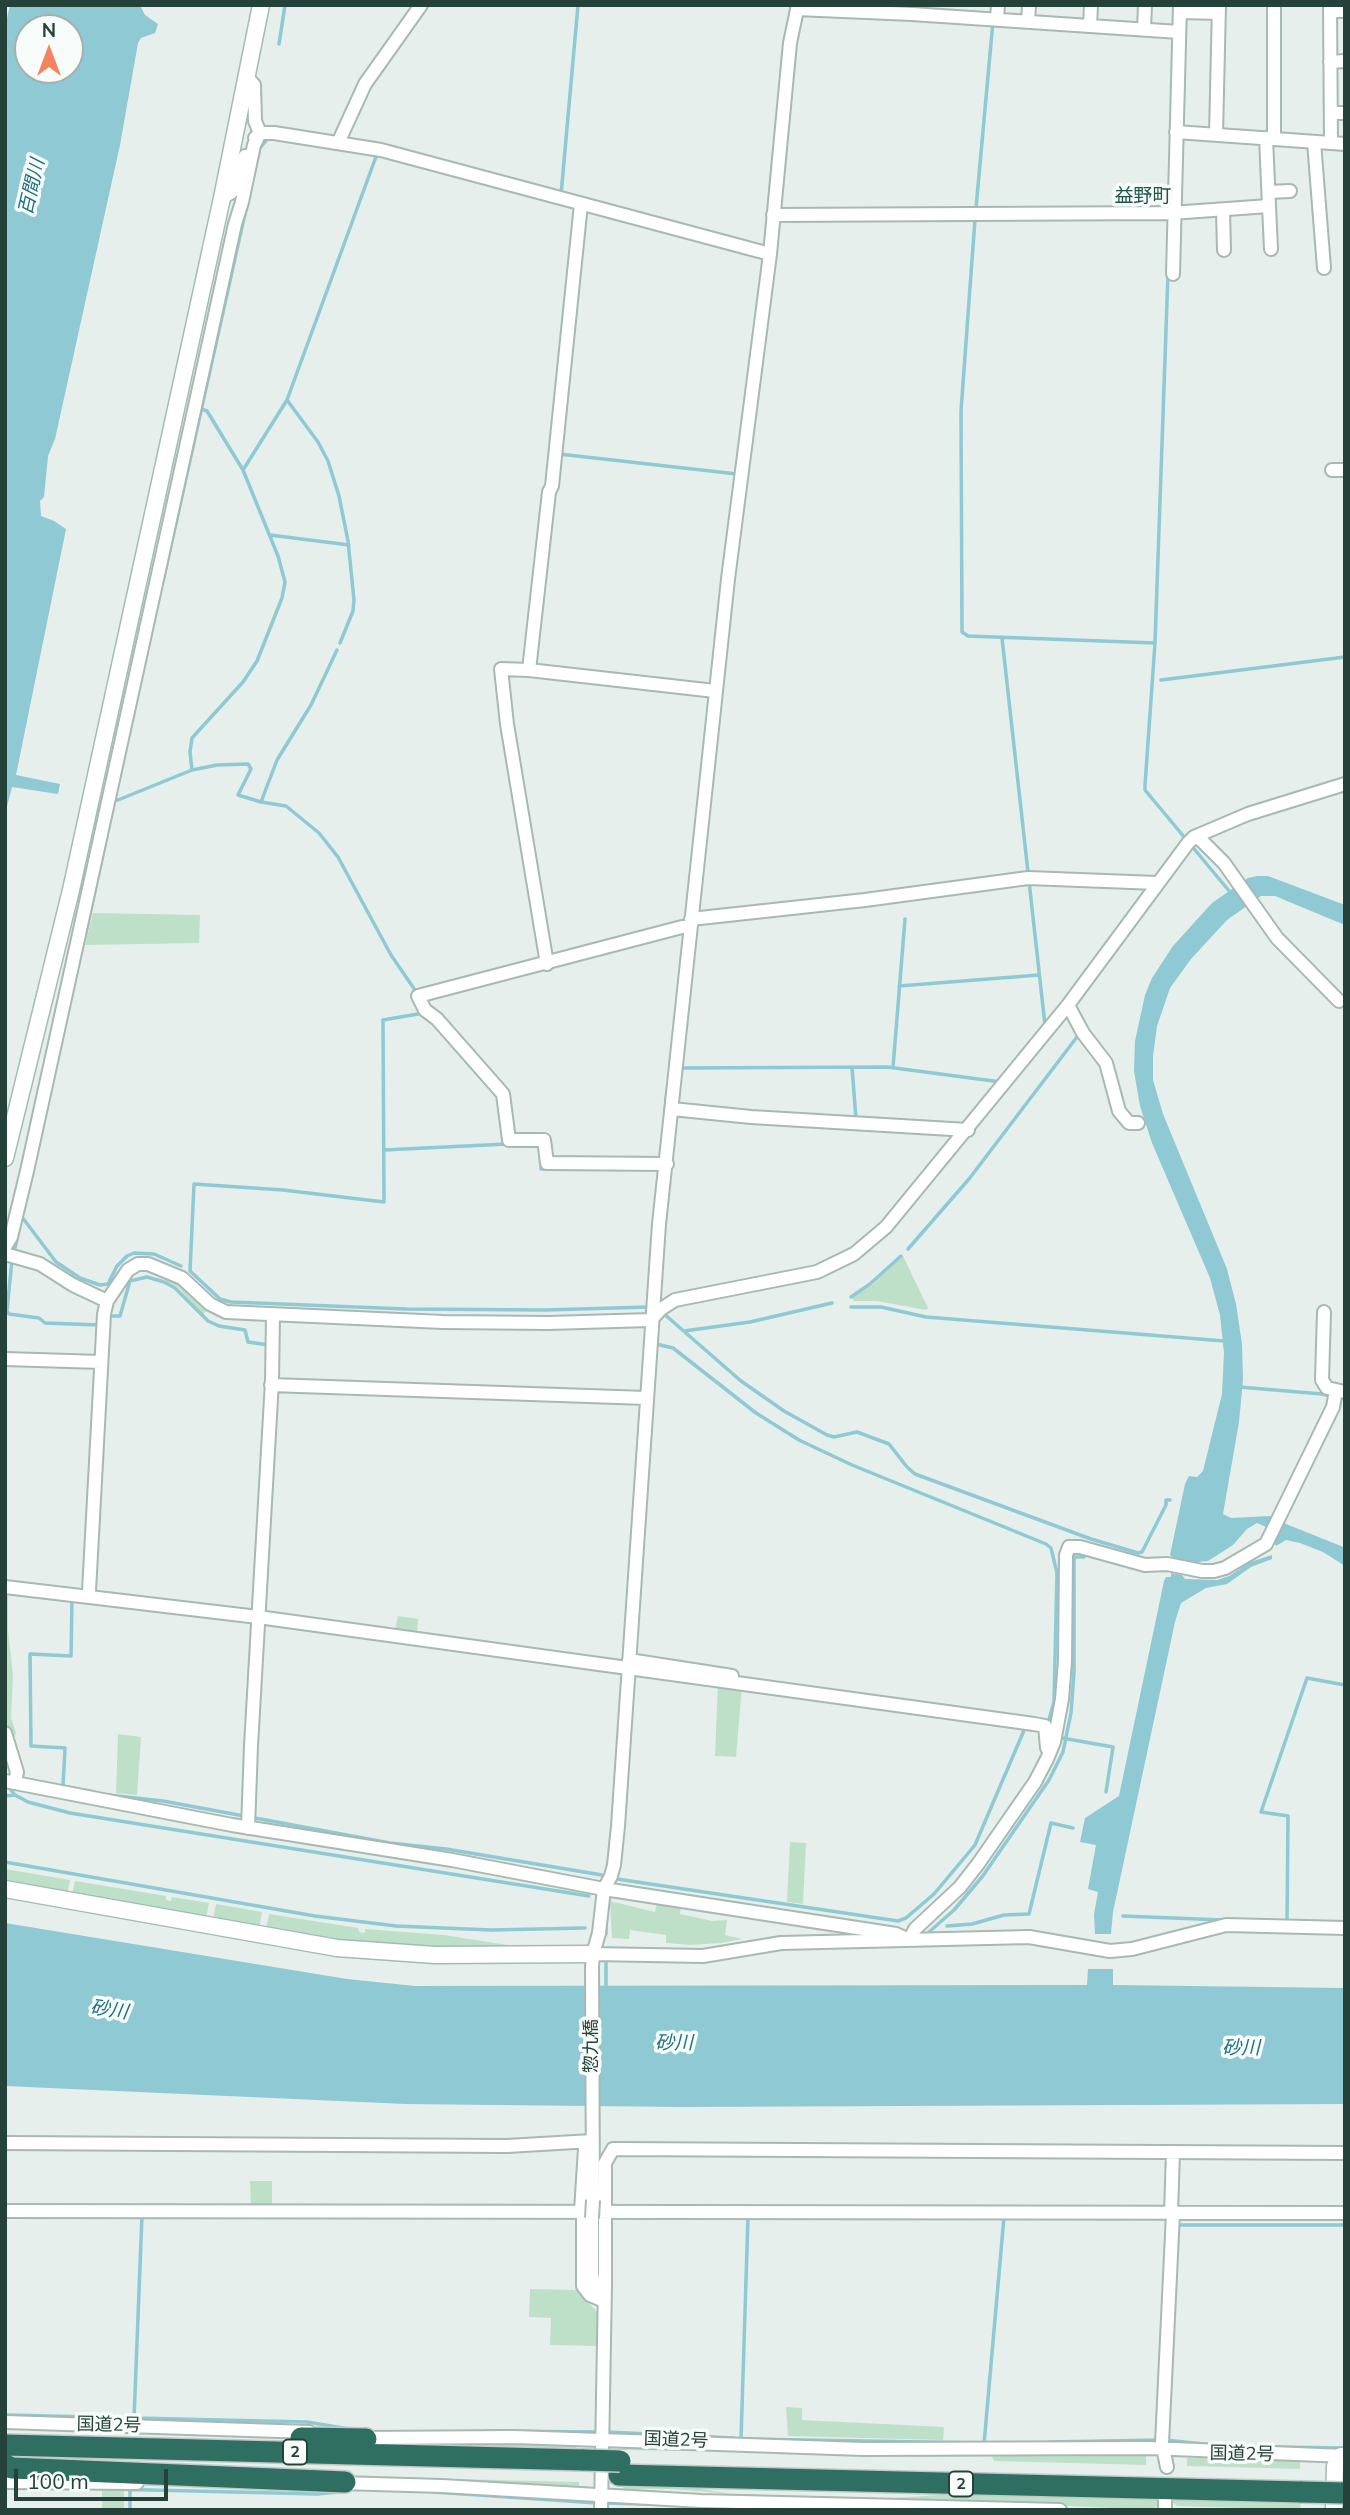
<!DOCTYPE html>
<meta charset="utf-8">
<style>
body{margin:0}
#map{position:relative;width:1350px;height:2515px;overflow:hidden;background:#e6efeb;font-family:Mulish,sans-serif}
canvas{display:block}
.frame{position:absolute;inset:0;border:7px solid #24423a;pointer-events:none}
.north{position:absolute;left:14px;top:14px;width:70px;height:70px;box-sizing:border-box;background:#f7fbf9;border:2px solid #a3b1ad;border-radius:50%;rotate:0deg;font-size:19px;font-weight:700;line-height:28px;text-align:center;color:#24423a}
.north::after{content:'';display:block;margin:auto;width:24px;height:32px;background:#f4845f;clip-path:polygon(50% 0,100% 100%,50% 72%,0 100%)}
.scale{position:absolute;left:14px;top:2469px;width:154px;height:32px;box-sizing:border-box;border:4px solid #24423a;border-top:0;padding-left:9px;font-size:21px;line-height:24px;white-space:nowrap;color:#24423a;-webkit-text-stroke:5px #f7fbf9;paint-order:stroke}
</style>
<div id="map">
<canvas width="1350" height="2515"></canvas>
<div class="frame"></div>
<div class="north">N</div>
<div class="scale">100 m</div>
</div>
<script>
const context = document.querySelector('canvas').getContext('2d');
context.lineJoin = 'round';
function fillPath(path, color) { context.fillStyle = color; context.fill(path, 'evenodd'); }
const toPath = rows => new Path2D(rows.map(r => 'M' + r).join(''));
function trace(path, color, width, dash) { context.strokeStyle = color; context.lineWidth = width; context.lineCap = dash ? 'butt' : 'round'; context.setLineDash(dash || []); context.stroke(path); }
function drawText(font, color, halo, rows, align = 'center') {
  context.font = font + ' Mulish,"Noto Sans JP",sans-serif'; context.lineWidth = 7; context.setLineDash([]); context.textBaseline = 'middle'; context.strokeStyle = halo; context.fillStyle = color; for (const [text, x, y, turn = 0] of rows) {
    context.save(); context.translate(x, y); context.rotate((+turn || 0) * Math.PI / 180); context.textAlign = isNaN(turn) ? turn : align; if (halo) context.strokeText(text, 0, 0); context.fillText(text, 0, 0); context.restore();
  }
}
const green = toPath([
 [93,913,200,915,199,943,85,945],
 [903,1256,928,1308,926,1310,877,1301,854,1301,852,1298,871,1286],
 [169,1274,209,1307,203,1315,178,1287,165,1281],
 [12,1591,8,1594,8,1630,13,1675,11,1718,16,1733,14,1738,8,1733,5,1694,5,1592],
 [398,1616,418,1619,417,1632,395,1629],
 [718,1683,742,1686,736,1757,715,1756],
 [118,1734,141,1737,137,1795,116,1793],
 [790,1842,806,1843,803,1904,787,1902],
 [5,1869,70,1880,67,1895,5,1883],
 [75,1881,166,1896,166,1900,171,1901,172,1897,209,1903,206,1919,72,1895],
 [658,1899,681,1903,680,1914,712,1921,727,1920,725,1935,742,1939,721,1943,690,1945,666,1943,666,1935,630,1930,629,1939,612,1938,610,1901,655,1912],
 [216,1904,262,1912,259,1929,213,1920],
 [269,1914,358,1928,359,1932,365,1933,365,1929,444,1935,533,1949,442,1949,322,1939,266,1929],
 [250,2181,272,2181,272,2207,251,2206],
 [530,2289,578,2290,597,2312,597,2346,550,2345,551,2318,529,2317],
 [786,2407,802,2408,802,2420,944,2427,943,2440,788,2436],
 [576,2443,576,2452,315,2444],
 [620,2444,842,2453,619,2450],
 [1146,2452,1146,2465,994,2461,992,2457,993,2453],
 [1187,2458,1300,2459,1300,2469,1187,2466],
 [329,2476,579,2482,579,2490],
 [623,2484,678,2485,732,2494,758,2494,760,2496,670,2489,623,2489],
 [102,2487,124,2487,124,2510,102,2510],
 [953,2494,1155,2500,1162,2498,1154,2510,1004,2503,775,2498,775,2495,894,2498],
 [1167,2498,1295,2503,1300,2503,1301,2510,1177,2506]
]);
const water = toPath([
 [10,5,140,5,145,15,158,24,155,33,141,38,138,43,120,145,55,439,48,456,44,497,40,501,41,516,54,521,66,529,16,775,60,784,58,794,12,787,5,814,5,27],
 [70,28,70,70,28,70,28,28],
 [1257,876,1268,876,1345,905,1345,925,1275,896,1261,896,1227,920,1191,959,1170,988,1157,1026,1153,1056,1153,1080,1163,1114,1227,1269,1236,1304,1242,1344,1243,1380,1239,1422,1223,1514,1231,1518,1271,1516,1271,1518,1341,1546,1345,1548,1345,1566,1323,1552,1300,1543,1286,1540,1276,1546,1266,1527,1257,1523,1247,1529,1233,1545,1208,1561,1188,1563,1176,1561,1170,1555,1185,1484,1189,1476,1197,1477,1203,1471,1222,1394,1224,1353,1220,1315,1210,1278,1152,1143,1140,1106,1134,1071,1135,1041,1145,995,1152,978,1173,946,1212,903,1248,878],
 [1272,1555,1272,1559,1251,1567,1227,1584,1206,1588,1181,1603,1175,1622,1113,1912,1111,1934,1095,1934,1094,1914,1098,1892,1088,1889,1096,1845,1080,1842,1085,1818,1119,1796,1164,1581,1166,1577,1171,1577,1171,1573,1182,1575,1185,1579,1217,1580,1229,1576,1250,1562],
 [5,1923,347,1979,415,1986,1087,1985,1088,1969,1113,1969,1113,1985,1345,1988,1345,2104,682,2107,406,2104,5,2086]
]);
const stream = toPath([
 [993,21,975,219,961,411,962,632,968,636,1155,643],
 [279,44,285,5],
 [255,168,260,148,269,137],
 [770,194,773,157],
 [561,195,578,5],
 [1168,273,1155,643,1145,785,1145,790,1230,892],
 [287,400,318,442,328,461,339,496,348,541,354,600,353,611,340,643],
 [559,454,737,474],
 [243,470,287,400,377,154,380,155],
 [270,535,349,545],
 [163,581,246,209],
 [1002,638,1045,1025],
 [1161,680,1345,657],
 [192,770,190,752,192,738,243,682,257,661,282,598,285,582,278,556,243,470,207,411,201,409],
 [113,800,118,800,192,770,217,765,248,764,251,769,238,795,261,802,286,806,319,833,338,857,391,955,417,993],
 [261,802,277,760,311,705,337,650],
 [85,937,124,756],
 [899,986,1039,975],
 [424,1013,383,1020,384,1202,283,1190,194,1184,190,1271,220,1299,231,1302,406,1309,546,1310,648,1307],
 [852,1067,856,1119],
 [893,1067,905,919],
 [679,1068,887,1067,1001,1082],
 [665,1111,667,1090],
 [384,1150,507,1144],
 [541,1161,541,1169,550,1169],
 [22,1217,56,1262,80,1278,100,1285,108,1284,117,1266,127,1256,134,1253,154,1254,181,1266],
 [15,1248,18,1234],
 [908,1249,969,1179,1080,1033],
 [12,1259,7,1311,9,1314,39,1318,45,1323,99,1325],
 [851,1297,870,1284,901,1256],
 [851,1307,881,1307,926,1317,1224,1341],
 [663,1313,741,1381,784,1411,827,1435,834,1437,857,1432,889,1444,907,1467,915,1474,1091,1539,1138,1553,1142,1552,1166,1505,1166,1500,1170,1500],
 [108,1316,120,1316,130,1281,147,1277,164,1282,175,1288,208,1321,219,1326,245,1330,248,1342,269,1345],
 [684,1331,750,1322,832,1303],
 [656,1344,673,1348,756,1413,799,1440,852,1465,1046,1544,1051,1548,1057,1573,1054,1702,1048,1723],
 [1239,1387,1322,1394,1345,1399],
 [72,1599,71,1656,30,1654,31,1746,65,1748,63,1786,94,1792],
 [1062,1738,1113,1747,1106,1792],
 [8,1786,15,1795,28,1802,70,1813,589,1896],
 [108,1795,163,1801,390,1843,446,1849,602,1875],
 [5,1796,15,1795],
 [5,1862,315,1916,396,1926,491,1930,585,1928],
 [617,1879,898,1921,906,1918,934,1894,975,1845,1025,1728],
 [1123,1916,1223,1920],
 [606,1920,606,1934],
 [1287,1922,1288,1816,1261,1812,1307,1678,1345,1685],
 [947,1926,972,1924,1004,1915,1029,1914,1051,1823,1073,1828],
 [929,1932,954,1910,982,1877,1049,1780,1063,1752,1071,1713,1074,1672,1074,1557,1084,1557,1085,1552],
 [606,1963,606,1989],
 [1277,2219,1345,2219],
 [1175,2225,1345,2225],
 [5,2415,307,2422,349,2429],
 [134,2419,142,2215],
 [486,2431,599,2432],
 [607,2432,734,2438],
 [741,2439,748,2217],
 [745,2439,983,2443],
 [1165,2440,1213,2445],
 [1050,2442,1158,2440],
 [984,2444,1004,2217],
 [1273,2447,1345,2448],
 [109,2489,317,2494,339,2492],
 [434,2492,597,2503],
 [606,2503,646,2504],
 [713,2507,737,2510],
 [130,2510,130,2489]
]);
const street = toPath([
 [1330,5,1331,143],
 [797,9,912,14,1179,32],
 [1330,11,1345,11],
 [1180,12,1219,13],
 [997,19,998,5],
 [1028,22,1029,5],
 [1090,26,1091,5],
 [1144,29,1145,5],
 [1330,62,1345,61],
 [1331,113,1345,113],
 [1176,132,1345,144],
 [1216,135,1219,5],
 [255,138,260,133,274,133,381,150,770,254],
 [1274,139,1274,5],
 [1314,142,1324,268],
 [338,143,365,84,421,5],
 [1269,192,1290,191],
 [222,198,232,192,245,156],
 [1269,206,1271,249],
 [1223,210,1224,250],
 [773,215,1171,213,1269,206,1266,138],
 [1173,274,1180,5],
 [1332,470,1345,470],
 [529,670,549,492,552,486,581,204],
 [1194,837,1201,840,1224,863,1277,938,1339,1001],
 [691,919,865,900,1028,878,1157,883],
 [547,964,507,724,501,669,529,670,715,691],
 [1068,1005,1083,1033,1106,1063,1119,1111,1129,1123,1138,1123],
 [672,1109,751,1117,968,1130],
 [667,1164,547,1163,544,1140,509,1140,503,1094,437,1019,425,1010,418,996,682,927,690,927],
 [5,1247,11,1237,27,1171,235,224,242,202,254,145,260,133,255,121,254,85,247,77],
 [5,1254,40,1264,73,1285,107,1301,128,1270,138,1264,148,1264,182,1278,210,1304,226,1312,443,1322,548,1323,651,1320,661,1309,675,1300,817,1272,854,1254,886,1227,1068,1005,1188,843,1194,837,1248,814,1345,784],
 [1324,1312,1322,1380,1327,1388,1345,1392],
 [5,1359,101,1362],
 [271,1385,646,1398],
 [5,1587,258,1617,1034,1724,1045,1726,1047,1748],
 [89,1591,104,1314,107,1301],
 [629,1660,732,1676],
 [5,1733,17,1772,15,1783],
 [5,1781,232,1825,452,1860,604,1889,896,1934,909,1940,915,1929,960,1887,978,1864,1035,1782,1047,1759,1054,1742,1062,1699,1065,1661,1066,1555,1069,1547,1080,1547,1145,1565,1167,1564,1202,1571,1214,1571,1225,1568,1266,1544,1333,1407,1336,1390],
 [248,1828,251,1746,272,1381,273,1315],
 [593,1954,703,1956,781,1943,1029,1937,1110,1951,1132,1949,1226,1925,1345,1928],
 [5,2143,507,2146,592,2141],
 [593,2200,592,1967,593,1954,599,1933,604,1889,611,1876,614,1865,618,1826,659,1224,728,579,770,254,790,43,798,5],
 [5,2211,1345,2213],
 [581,2211,585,2149],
 [583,2211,583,2286,590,2295,604,2301],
 [1171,2213,1173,2152],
 [592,2218,592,2273,594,2286,602,2298],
 [5,2422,309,2432],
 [362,2438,514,2437,863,2449,1149,2448,1345,2456],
 [1167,2467,1162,2443,1173,2213],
 [5,2482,137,2483],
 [340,2483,442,2486,701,2501,1060,2510],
 [601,2510,605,2285,605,2163,613,2149,1345,2153],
 [1165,2510,1165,2497]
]);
const secondary = toPath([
 [5,1158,71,890,222,198,261,5],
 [5,1889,337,1948,435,1955,593,1954],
 [1334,2510,1335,2466,1341,2456,1345,2462]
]);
const highway = toPath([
 [301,2438,366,2439],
 [5,2445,584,2460],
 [5,2465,12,2468,345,2482],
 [619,2475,1302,2492]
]);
const streetBridge = toPath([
 [592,2218,593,2200]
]);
const highwayBridge = toPath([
 [584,2460,620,2461],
 [1302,2492,1345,2493]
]);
const shields = [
 [295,2452,24],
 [961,2484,24]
];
const shieldNames = [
 ["2",295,2452],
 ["2",961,2484]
];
const streetNames = [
 ["惣九橋",592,2046,-90],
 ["国道2号",109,2425,1],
 ["国道2号",676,2440,2],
 ["国道2号",1242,2454,1]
];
const waterNames = [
 ["百間川",32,187,-77],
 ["砂川",109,2010,8],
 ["砂川",674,2043],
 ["砂川",1241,2048]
];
const neighbourhoodNames = [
 ["益野町",1143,196]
];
fillPath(green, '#bfe0c8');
fillPath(water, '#8ec9d4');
trace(stream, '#8ec9d4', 3.5);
trace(street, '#a8b8b2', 16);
trace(secondary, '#a4bbb3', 19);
trace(highway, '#c2cac8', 24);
trace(street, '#fff', 12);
trace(secondary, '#fff', 16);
trace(highway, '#2f6f62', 21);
trace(streetBridge, '#a8b8b2', 16, []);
trace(highwayBridge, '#c2cac8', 24, []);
trace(streetBridge, '#fff', 12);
trace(highwayBridge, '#2f6f62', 21);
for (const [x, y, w] of shields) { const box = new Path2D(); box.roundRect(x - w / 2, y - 12.5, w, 25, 5); context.fillStyle = '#f7fbf9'; context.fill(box); trace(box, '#24423a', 2); }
drawText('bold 16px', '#24423a', null, shieldNames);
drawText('18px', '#24423a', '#f7fbf9', streetNames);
drawText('italic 19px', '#1c6f80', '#f7fbf9', waterNames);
drawText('19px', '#1f5548', '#f7fbf9', neighbourhoodNames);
</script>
